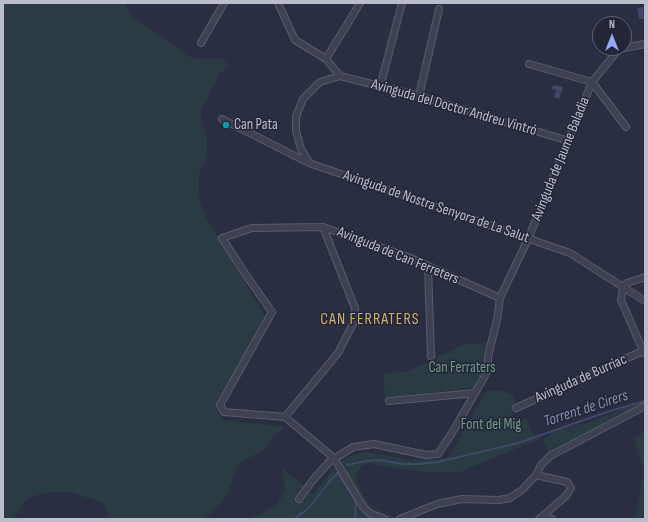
<!DOCTYPE html>
<meta charset="utf-8">
<style>
body{margin:0}
#map{position:relative;width:648px;height:522px;overflow:hidden;background:#292e42;font-family:"Sofia Sans Condensed",sans-serif}
canvas{display:block}
.frame{position:absolute;inset:0;border:4px solid #babdcc;pointer-events:none}
.north{position:absolute;left:592px;top:16px;width:40px;height:40px;box-sizing:border-box;background:#222637;border:1px solid #5f6273;border-radius:50%;rotate:0deg;font-size:11px;font-weight:700;line-height:16px;text-align:center;color:#babdcc}
.north::after{content:'';display:block;margin:auto;width:14px;height:18px;background:#98a7f3;clip-path:polygon(50% 0,100% 100%,50% 72%,0 100%)}
</style>
<div id="map">
<canvas width="648" height="522"></canvas>
<div class="frame"></div>
<div class="north">N</div>
</div>
<script>
const context = document.querySelector('canvas').getContext('2d');
context.lineJoin = 'round';
function fillPath(path, color) { context.fillStyle = color; context.fill(path, 'evenodd'); }
const toPath = rows => new Path2D(rows.map(r => 'M' + r).join(''));
function trace(path, color, width, dash) { context.strokeStyle = color; context.lineWidth = width; context.lineCap = dash ? 'butt' : 'round'; context.setLineDash(dash || []); context.stroke(path); }
function drawText(font, color, halo, rows, align = 'center') {
  context.font = font + ' "Sofia Sans Condensed",sans-serif'; context.lineWidth = 3; context.setLineDash([]); context.textBaseline = 'middle'; context.strokeStyle = halo; context.fillStyle = color; for (const [text, x, y, turn = 0] of rows) {
    context.save(); context.translate(x, y); context.rotate((+turn || 0) * Math.PI / 180); context.textAlign = isNaN(turn) ? turn : align; if (halo) context.strokeText(text, 0, 0); context.fillText(text, 0, 0); context.restore();
  }
}
const green = toPath([
 [3,3,124,3,133,17,192,58,223,59,229,65,219,75,201,111,201,119,207,140,207,147,205,162,199,174,199,195,200,203,206,215,205,216,265,316,219,400,222,404,217,412,224,420,285,427,274,435,268,445,263,450,238,464,227,495,220,504,204,519,109,519,106,506,101,502,69,492,48,492,31,497,25,501,13,519,3,519],
 [487,343,485,352,483,373,474,388,385,397,383,373,406,372,428,362,433,363,440,356,464,344],
 [486,391,504,391,514,397,516,403,511,409,513,416,520,420,526,418,532,432,540,439,460,472,423,472,382,466,369,463,360,467,355,478,368,503,382,512,399,519,245,519,261,514,276,504,282,497,285,488,282,468,313,494,331,471,347,458,359,453,367,452,410,460,437,459,449,457],
 [645,400,645,405,549,454,543,439,559,429,587,423],
 [645,431,645,519,635,519,644,472,634,438]
]);
const water = toPath([
 [643,7,644,19,639,19,637,8],
 [554,85,563,87,559,99,554,97,556,90,551,89]
]);
const stream = toPath([
 [347,465,366,461,379,460,403,464,419,464,438,462,518,443,610,411,645,401],
 [338,473,356,502,355,519],
 [294,519,309,508,329,482,339,471]
]);
const minor = toPath([
 [278,3,295,40,326,59,340,76],
 [201,43,224,3],
 [326,59,360,3],
 [529,64,592,82,626,127],
 [340,76,419,96,569,141],
 [380,87,402,3],
 [419,96,439,9],
 [222,119,309,163,570,253,645,301],
 [309,162,301,149,296,131,296,117,303,99,320,82,340,76],
 [428,267,431,356],
 [623,287,621,300,644,353],
 [623,287,627,283,645,277],
 [389,401,475,393],
 [516,408,645,350],
 [285,417,338,353,355,320,355,308,323,227],
 [536,475,567,482,571,488,566,496,539,519],
 [299,499,313,480,329,462,353,447,374,444,426,455,438,454,452,433,486,374,489,352,497,320,500,298,528,239,592,82,619,49,645,44],
 [543,516,552,519],
 [384,519,369,513,362,505,334,458,285,417,224,412,220,405,272,312,248,278,222,238,252,228,323,227,408,257,500,298],
 [400,519,437,504,462,499,499,500,510,498,522,490,536,475,541,465,550,456,645,406]
]);
const markers = [
 [226,125,4,"#0f9aa8"]
];
const streetNames = [
 ["Avinguda del Doctor Andreu Vintró",454,108,16],
 ["Avinguda de Jaume Baladia",561,159,-68],
 ["Avinguda de Nostra Senyora de La Salut",436,207,19],
 ["Avinguda de Can Ferreters",398,256,22],
 ["Avinguda de Burriac",581,379,-24]
];
const poiNames = [
 ["Can Pata",234,125]
];
const parkNames = [
 ["Can Ferraters",462,368],
 ["Font del Mig",491,425]
];
const neighbourhoodNames = [
 ["CAN FERRATERS",370,320]
];
const waterNames = [
 ["Torrent de Cirers",586,409,-18]
];
fillPath(green, '#2b3b43');
fillPath(water, '#40486a');
trace(stream, '#40486a', 2);
trace(minor, '#585c6c', 8);
trace(minor, '#3d4152', 6);
for (const [x, y, r, color] of markers) { const dot = new Path2D(); dot.arc(x, y, r, 0, 2 * Math.PI); context.fillStyle = color; context.fill(dot); trace(dot, '#222637', 1.5); }
drawText('15px', '#babdcc', '#222637', streetNames);
drawText('15px', '#babdcc', '#222637', poiNames, 'left');
drawText('15px', '#739b85', '#222637', parkNames);
context.letterSpacing = '1px';
drawText('16px', '#d1af70', '#222637', neighbourhoodNames);
context.letterSpacing = '0px';
drawText('italic 16px', '#848db1', '#222637', waterNames);
</script>
